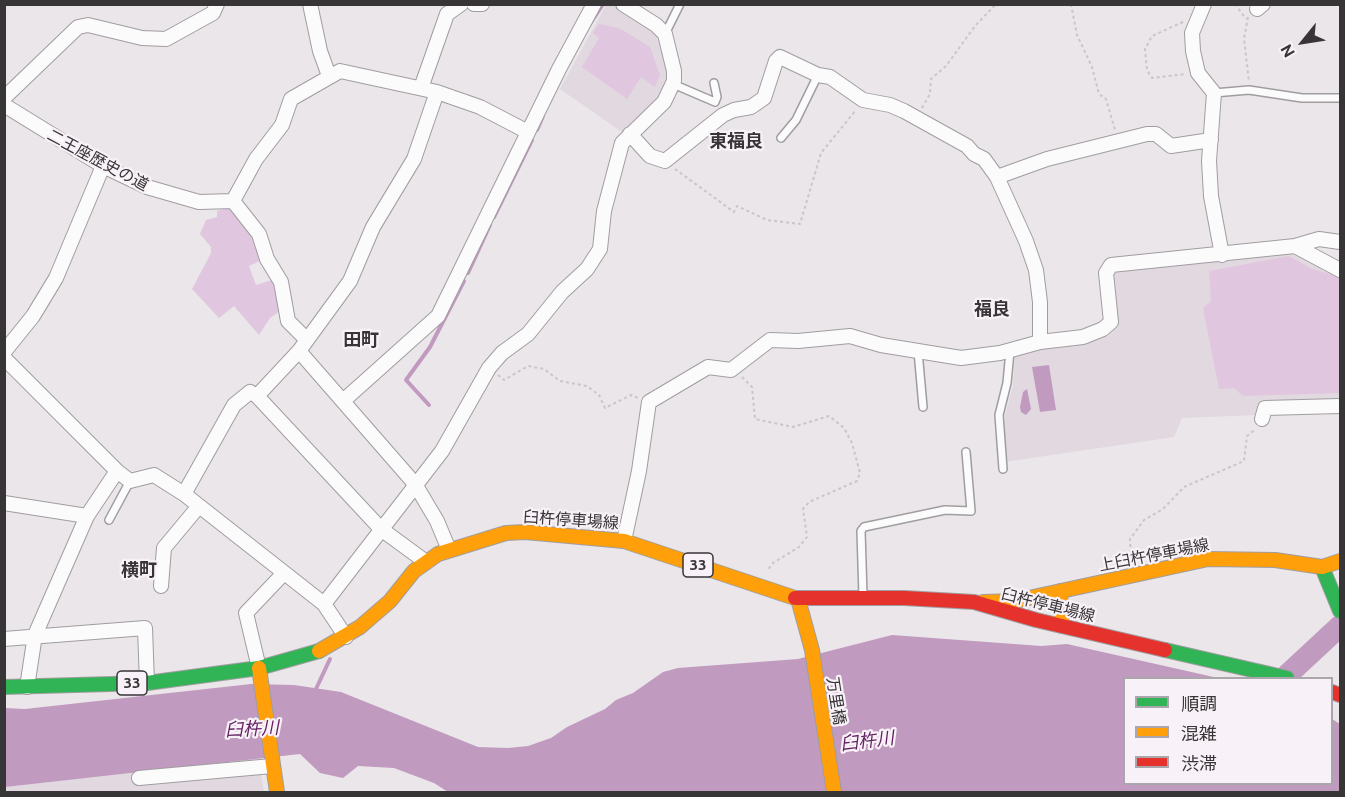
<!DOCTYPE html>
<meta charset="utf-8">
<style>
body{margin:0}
#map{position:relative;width:1345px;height:797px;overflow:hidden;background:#eae6e9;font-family:Ubuntu,"Noto Sans JP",sans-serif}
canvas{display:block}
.frame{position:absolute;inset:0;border:6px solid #383537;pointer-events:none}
.legend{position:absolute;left:1123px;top:677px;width:210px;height:108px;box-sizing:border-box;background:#f8f2f8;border:2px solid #aba6ab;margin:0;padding:8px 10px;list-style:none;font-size:18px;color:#383537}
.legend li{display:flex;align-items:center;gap:12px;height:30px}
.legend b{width:30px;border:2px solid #aba6ab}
.north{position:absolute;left:1273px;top:12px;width:60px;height:60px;-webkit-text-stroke:4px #f8f2f8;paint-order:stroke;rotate:240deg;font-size:16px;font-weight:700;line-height:24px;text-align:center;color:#383537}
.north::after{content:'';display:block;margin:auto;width:21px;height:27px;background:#383537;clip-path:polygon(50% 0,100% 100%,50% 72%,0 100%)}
</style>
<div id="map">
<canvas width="1345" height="797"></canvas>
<div class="frame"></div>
<ul class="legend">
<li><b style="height:8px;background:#30b455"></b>順調</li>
<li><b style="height:8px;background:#ff9f0a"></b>混雑</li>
<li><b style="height:8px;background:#e5322d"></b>渋滞</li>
</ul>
<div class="north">N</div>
</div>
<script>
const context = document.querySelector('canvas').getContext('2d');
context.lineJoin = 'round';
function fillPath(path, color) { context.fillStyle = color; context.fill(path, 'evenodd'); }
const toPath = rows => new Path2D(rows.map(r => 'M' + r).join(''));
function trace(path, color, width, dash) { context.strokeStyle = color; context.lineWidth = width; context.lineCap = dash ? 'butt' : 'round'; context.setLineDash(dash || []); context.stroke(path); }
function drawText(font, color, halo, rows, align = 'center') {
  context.font = font + ' Ubuntu,"Noto Sans JP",sans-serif'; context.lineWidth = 4.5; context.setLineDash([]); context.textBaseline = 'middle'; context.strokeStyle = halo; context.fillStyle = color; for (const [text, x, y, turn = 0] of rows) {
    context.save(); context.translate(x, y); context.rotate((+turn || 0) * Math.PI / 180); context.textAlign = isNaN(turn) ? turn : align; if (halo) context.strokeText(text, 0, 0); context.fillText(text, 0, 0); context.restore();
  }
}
const built = toPath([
 [606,5,616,5,654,28,668,72,659,98,625,134,560,89],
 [1292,248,1304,260,1340,274,1340,400,1261,400,1258,415,1182,418,1174,437,1004,462,1005,416,1013,386,1015,355,1033,348,1109,336,1116,329,1111,271],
 [258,756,264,792,5,792,4,787]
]);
const green = toPath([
 [599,24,619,28,650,47,660,75,655,87,641,77,627,99,582,67,599,38,593,33],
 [230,207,255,237,262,260,249,266,256,285,275,279,280,311,270,318,259,335,234,306,219,318,192,289,211,253,211,247,200,234,206,220,217,217,217,211],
 [1289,256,1312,269,1340,277,1340,393,1243,396,1234,388,1219,389,1203,308,1211,301,1209,271]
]);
const water = toPath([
 [1049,365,1056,410,1040,412,1032,367],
 [1027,389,1031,409,1026,415,1021,412,1020,407,1023,392],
 [892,635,1041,646,1067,644,1218,678,1124,678,1124,784,1332,784,1332,719,1340,724,1340,792,448,792,434,783,394,768,358,766,343,778,320,773,300,754,5,787,5,708,25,709,251,684,294,685,341,692,478,747,508,748,528,746,551,738,567,727,605,709,616,700,633,693,663,672,678,668,798,659]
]);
const stream = toPath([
 [590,24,603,4],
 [537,130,543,116],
 [494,217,532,140],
 [468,273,490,225],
 [429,405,406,380,430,347,464,281],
 [315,691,330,659]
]);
const river = toPath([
 [1284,678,1340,626]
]);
const path = toPath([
 [1071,4,1077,35,1092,67,1099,94,1106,99,1115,130],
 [1235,4,1246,19],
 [1248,17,1244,39,1249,82],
 [1183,22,1152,36,1145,49,1147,70,1152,78,1186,74],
 [922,108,930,94,931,79,946,66,975,26,996,4],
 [675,169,734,212,737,206,767,220,800,224,821,153,856,110],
 [498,375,504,380,528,366,544,369,560,381,587,386,599,395,605,408,631,395,638,398],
 [742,377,752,387,755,419,793,427,829,416,844,428,852,443,860,473,857,481,809,502,803,509,807,537,799,547,773,563,767,571],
 [1131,559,1130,539,1144,520,1163,509,1184,487,1244,461,1247,436,1256,429]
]);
const lane = toPath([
 [665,34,680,4],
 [673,84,715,102,717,97,714,83],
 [1214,93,1249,90,1302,98,1340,98],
 [781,138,796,120,818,75],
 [918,351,923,407],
 [1003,469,999,415,1007,383,1010,351],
 [109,520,130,481],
 [863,596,861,531,864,527,945,510,971,511,966,452]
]);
const street = toPath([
 [310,4,320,51,329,76],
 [474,4,482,4],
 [1204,4,1192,33,1193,51,1198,73,1214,93,1209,161,1211,196,1222,255],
 [1257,9,1263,4],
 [421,88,447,14,461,4],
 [4,98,78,27,88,25,142,38,166,39,213,13,217,4],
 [4,105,103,166,147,187,199,202,233,201],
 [630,134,650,156,665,161,723,115,734,110,751,107,764,98,776,61,780,57,818,75,830,77,863,100,890,105,904,111,967,146,974,154,984,159,997,177,1026,241,1036,270,1040,302,1040,342],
 [997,177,1047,159,1147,134,1156,134,1171,146,1211,140],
 [233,201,256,159,282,125,291,99,340,71,437,92,480,107,528,132],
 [233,201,259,234,267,259,281,282,288,321,307,340],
 [1295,246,1340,270],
 [299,351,415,484,437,521,449,550],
 [4,352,33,316,56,278,103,166],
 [4,358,117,471,130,481,154,475,184,494,324,604,346,637],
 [257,396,299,351,350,281,373,227,414,159,437,92],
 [343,401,438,316,559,69,594,4],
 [1262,419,1265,408,1340,406],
 [184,494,234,405,250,392,257,396,381,529,426,562],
 [4,503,87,516],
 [624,541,639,471,649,402,708,367,731,370,770,340,798,341,850,336,881,345,961,358,1000,353,1040,342,1083,337,1103,329,1111,322,1106,273,1111,265,1295,246,1319,239,1340,242],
 [161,586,164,548,199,506],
 [324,604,442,451,489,368,502,353,528,334,562,292,587,269,600,249,604,211,622,143,664,102,674,81,674,71,665,34,656,25,623,4],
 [4,639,145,628,147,683],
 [259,668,246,613,284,573],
 [27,687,35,635,87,516,117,471],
 [139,778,272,766]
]);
const fast = toPath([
 [1322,567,1340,611],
 [1165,650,1287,678],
 [4,687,147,683,259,668,319,651]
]);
const slow = toPath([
 [1060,591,1062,626],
 [798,599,812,650,834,792],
 [983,602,1015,601,1208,559,1275,560,1322,567,1340,561],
 [319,651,360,627,390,601,414,571,438,554,506,533,525,532,624,541,795,598],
 [259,668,277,792]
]);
const jam = toPath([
 [795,598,904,598,974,602,1036,620,1165,650],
 [1332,692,1340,695]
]);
const shields = [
 [698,565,30],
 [132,683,30]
];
const shieldNames = [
 ["33",698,565],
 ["33",132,683]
];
const streetNames = [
 ["二王座歴史の道",98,160,28],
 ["臼杵停車場線",571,520,4],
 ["上臼杵停車場線",1154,555,-11],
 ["臼杵停車場線",1048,605,14],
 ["万里橋",836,701,81]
];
const neighbourhoodNames = [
 ["東福良",736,141],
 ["福良",992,309],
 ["田町",361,340],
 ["横町",139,570]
];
const waterNames = [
 ["臼杵川",252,729,-3],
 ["臼杵川",867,741,-7]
];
fillPath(built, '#e1d8e0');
fillPath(green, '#e0c7df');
fillPath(water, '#c19abf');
trace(stream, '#c19abf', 4);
trace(river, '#c19abf', 22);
trace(lane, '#a09da0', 10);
trace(street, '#a09da0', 16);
trace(fast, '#a09da0', 16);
trace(slow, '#a09da0', 16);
trace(jam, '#a09da0', 16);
trace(path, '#c8c7c7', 2, [3, 3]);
trace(lane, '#fcfbfc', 7);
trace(street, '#fcfbfc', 14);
trace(fast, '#30b455', 14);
trace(slow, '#ff9f0a', 14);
trace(jam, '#e5322d', 14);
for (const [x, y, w] of shields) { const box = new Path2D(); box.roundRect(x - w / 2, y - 12, w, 24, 4.5); context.fillStyle = '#f8f2f8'; context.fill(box); trace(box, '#383537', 1.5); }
drawText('bold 15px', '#383537', null, shieldNames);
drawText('16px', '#383537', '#f8f2f8', streetNames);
drawText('bold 18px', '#383537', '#f8f2f8', neighbourhoodNames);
drawText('italic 18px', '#611e60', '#f8f2f8', waterNames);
</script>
